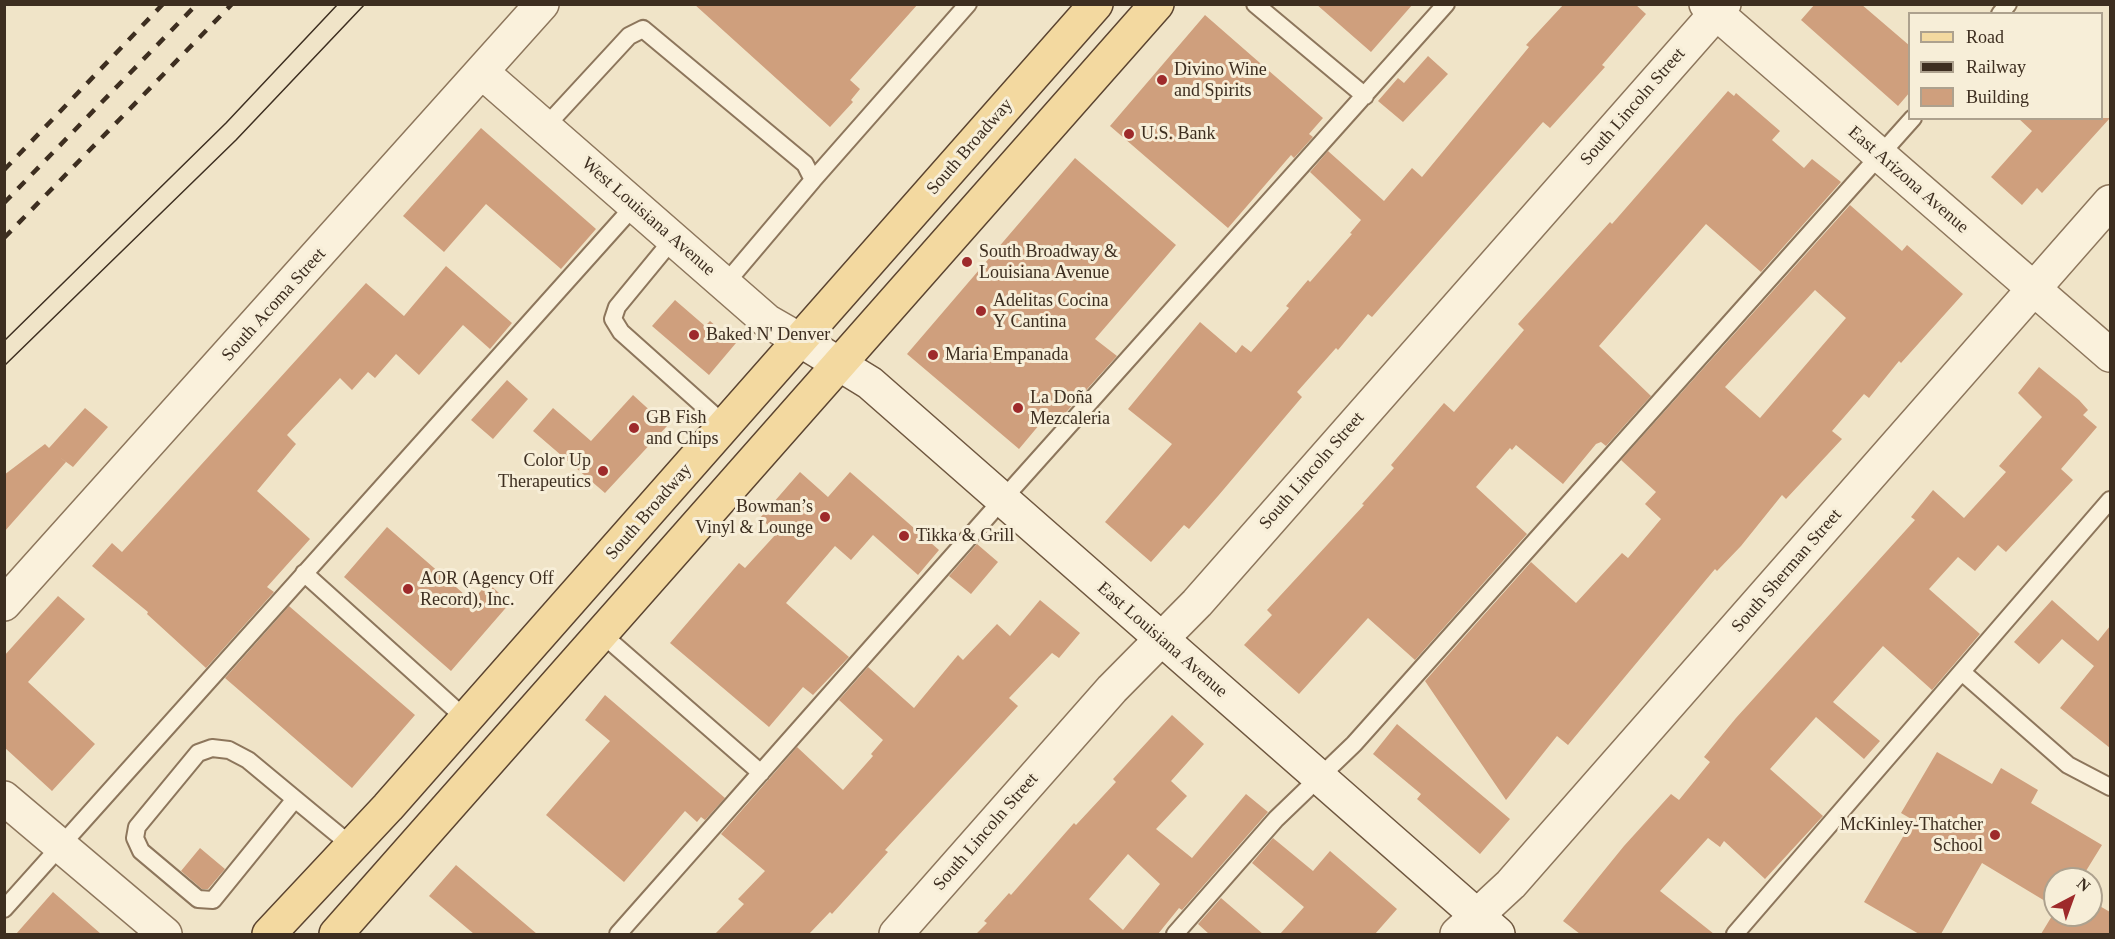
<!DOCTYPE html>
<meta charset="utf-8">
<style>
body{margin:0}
#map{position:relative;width:2115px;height:939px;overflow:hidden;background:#f0e4c8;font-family:"Times New Roman",serif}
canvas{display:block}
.frame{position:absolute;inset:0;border:6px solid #3d2e20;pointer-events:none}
.legend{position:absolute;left:1908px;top:12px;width:195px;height:108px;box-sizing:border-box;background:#f7eed8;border:2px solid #ada18e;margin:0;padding:8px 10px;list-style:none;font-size:18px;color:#3d2e20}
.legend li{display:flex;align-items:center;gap:12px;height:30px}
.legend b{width:30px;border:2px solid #ada18e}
.north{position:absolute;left:2043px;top:867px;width:60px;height:60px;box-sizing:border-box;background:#f7eed8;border:2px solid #ada18e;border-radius:50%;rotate:41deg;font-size:16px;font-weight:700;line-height:24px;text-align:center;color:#3d2e20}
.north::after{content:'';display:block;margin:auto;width:21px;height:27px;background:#9e2a2b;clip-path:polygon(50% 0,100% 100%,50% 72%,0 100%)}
</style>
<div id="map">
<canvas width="2115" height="939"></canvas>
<div class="frame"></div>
<ul class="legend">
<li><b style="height:8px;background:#f3d9a0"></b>Road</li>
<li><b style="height:8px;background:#3d2e20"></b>Railway</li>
<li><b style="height:16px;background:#cf9f7d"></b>Building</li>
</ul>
<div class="north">N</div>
</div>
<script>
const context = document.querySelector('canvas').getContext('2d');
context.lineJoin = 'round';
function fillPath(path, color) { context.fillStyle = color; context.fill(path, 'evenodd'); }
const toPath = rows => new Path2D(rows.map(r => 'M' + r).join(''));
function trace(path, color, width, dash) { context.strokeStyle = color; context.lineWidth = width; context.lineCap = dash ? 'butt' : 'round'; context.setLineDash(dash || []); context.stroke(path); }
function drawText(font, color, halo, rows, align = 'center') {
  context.font = font + ' "Times New Roman",serif'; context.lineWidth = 6; context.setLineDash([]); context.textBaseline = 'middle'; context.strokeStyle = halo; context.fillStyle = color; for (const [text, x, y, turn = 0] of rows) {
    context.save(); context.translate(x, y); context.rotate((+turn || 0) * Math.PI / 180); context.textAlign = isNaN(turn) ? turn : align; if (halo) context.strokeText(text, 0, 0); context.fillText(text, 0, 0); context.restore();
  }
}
const building = toPath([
 [694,4,918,4,850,80,860,89,851,100,853,102,830,127],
 [1316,4,1413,4,1371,52],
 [1564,4,1635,4,1646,14,1602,65,1605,67,1550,128,1543,122,1372,317,1368,314,1338,350,1336,348,1297,392,1302,397,1218,496,1189,529,1184,525,1151,562,1105,522,1172,444,1128,409,1200,322,1236,353,1242,345,1251,352,1289,308,1286,306,1308,280,1310,282,1352,234,1350,233,1361,220,1310,172,1328,151,1384,201,1412,168,1422,177,1529,47,1526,45],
 [1815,4,1861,4,1910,46,1910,92,1898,106,1801,20],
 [1205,15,1323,118,1309,134,1313,137,1294,158,1291,155,1228,228,1110,126],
 [1428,56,1448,74,1403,122,1378,101,1398,78,1404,83],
 [1728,91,1734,96,1736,93,1780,131,1772,140,1804,168,1812,159,1841,182,1761,272,1706,224,1599,346,1651,396,1606,446,1601,442,1596,444,1563,484,1516,445,1512,450,1510,448,1476,487,1527,534,1415,660,1368,618,1299,694,1244,645,1272,615,1267,610,1364,505,1362,504,1394,468,1391,465,1444,403,1454,412,1524,330,1518,324,1610,222,1612,224],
 [2018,118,2110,118,2042,193,2037,188,2022,205,1991,177,2032,131],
 [481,128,596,229,561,269,486,204,444,252,403,216],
 [1075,158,1176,245,1095,339,1117,356,1059,420,1050,412,1019,449,907,354],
 [1850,205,1902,251,1907,245,1963,294,1901,363,1899,361,1869,398,1864,394,1832,431,1842,439,1786,499,1782,495,1741,546,1717,571,1715,569,1568,745,1557,736,1506,800,1425,681,1531,562,1576,603,1622,553,1628,558,1661,519,1645,504,1656,492,1621,460],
 [1815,290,1846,318,1760,418,1725,387],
 [446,266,512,323,490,349,463,325,419,375,396,354,375,378,368,372,352,390,340,378,287,435,296,444,257,491,310,539,267,587,274,592,206,668,147,614,148,612,92,566,112,543,122,552,366,283,404,316],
 [675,300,705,326,710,321,736,343,709,375,652,326],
 [2039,367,2079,400,2088,410,2083,415,2097,427,2061,469,2073,480,2006,552,1998,545,1975,571,1958,557,1929,589,1980,634,1932,690,1883,646,1833,702,1880,741,1864,759,1816,717,1770,769,1823,816,1765,879,1724,841,1720,847,1708,838,1660,891,1714,934,1580,934,1563,921,1624,846,1671,794,1679,800,1710,762,1704,757,1736,718,1915,520,1911,517,1933,490,1964,518,2006,472,1999,466,2042,417,2018,393],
 [507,380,528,399,493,439,471,420],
 [633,395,667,426,605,493,533,431,553,408,591,441],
 [85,408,108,427,73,467,58,456,66,462,4,532,4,475,45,444,49,448],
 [800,472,828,497,850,472,939,550,918,575,873,535,851,560,835,546,786,603,849,657,813,695,803,687,769,727,670,643,739,563,745,568,777,533,760,518],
 [387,527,472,601,488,583,510,603,451,671,344,577],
 [977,544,998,562,971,594,949,576],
 [58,596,85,619,28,682,95,744,52,791,4,747,4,656],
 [1040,600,1080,633,1059,658,1052,653,1009,698,1018,706,885,850,888,852,832,914,830,912,809,934,715,934,744,904,738,899,765,871,721,834,797,747,843,790,873,756,871,754,883,740,839,700,868,667,914,708,958,655,963,660,997,624,1010,636],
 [2052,600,2098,641,2110,626,2110,748,2060,708,2094,666,2062,639,2039,664,2014,642],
 [289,606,415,715,352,788,225,678],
 [605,695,725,798,705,820,701,817,697,822,685,811,624,882,546,815,610,741,585,720],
 [1172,715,1204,744,1171,781,1187,796,1156,829,1192,858,1246,794,1268,812,1182,910,1179,908,1158,934,976,934,987,923,984,921,1009,893,1011,895,1074,823,1076,825,1116,782,1113,779],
 [1128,854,1160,884,1123,930,1089,899],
 [1397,724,1510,819,1480,854,1417,799,1421,794,1373,754],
 [1937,752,1992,784,2001,768,2038,790,2031,803,2102,845,2081,879,2055,879,2055,907,1982,863,1941,934,1919,934,1864,902,1913,820,1901,813],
 [1273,838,1313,871,1330,851,1397,909,1375,934,1280,934,1304,907,1252,863],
 [200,848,225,869,208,889,202,889,181,871],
 [456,865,537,934,474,934,429,896],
 [53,892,101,934,16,934],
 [1221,898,1263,934,1209,934,1198,924],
 [2091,901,2110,912,2110,934,2041,934,2055,911,2055,915,2091,915]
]);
const lane = toPath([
 [1255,4,1365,96],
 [2000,14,2008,4],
 [545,127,629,36,643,29,805,164,813,180,725,284],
 [813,180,968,4],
 [673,239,617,307,613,319,621,332,725,425],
 [304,573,466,719],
 [603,635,761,773],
 [1962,672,2068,765,2110,787],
 [295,799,213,900,198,899,141,851,135,838,137,827,198,753,212,748,229,750,248,760,295,799,324,823,352,846],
 [4,909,634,206],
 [618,934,1003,499,1446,4],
 [1175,934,1276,819,1354,744,1913,118],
 [1735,934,2110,500]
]);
const street = toPath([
 [1706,4,2110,355],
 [483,73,767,321,800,340],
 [4,604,542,4],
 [4,798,165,934],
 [896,934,1112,689,1197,603,1724,4],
 [1457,934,1511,884,2110,202]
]);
const secondary = toPath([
 [800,340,870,383,1498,934]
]);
const primary = toPath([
 [269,934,388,807,1096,4],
 [336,934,1157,4]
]);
const tram = toPath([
 [4,341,226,123,338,4],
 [4,366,236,140,365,4]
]);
const rail = toPath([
 [4,170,163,4],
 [4,203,197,4],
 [4,238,232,4]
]);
const markers = [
 [1162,80,6,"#9e2a2b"],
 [1129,134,6,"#9e2a2b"],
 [967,262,6,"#9e2a2b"],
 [981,311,6,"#9e2a2b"],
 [694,335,6,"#9e2a2b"],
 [933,355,6,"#9e2a2b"],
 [1018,408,6,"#9e2a2b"],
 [634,428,6,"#9e2a2b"],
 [603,471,6,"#9e2a2b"],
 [825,517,6,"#9e2a2b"],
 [904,536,6,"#9e2a2b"],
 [408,589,6,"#9e2a2b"],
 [1995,835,6,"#9e2a2b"]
];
const poiNames = [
 ["Divino Wine",1174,70],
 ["and Spirits",1174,91],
 ["U.S. Bank",1141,134],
 ["South Broadway &",979,252],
 ["Louisiana Avenue",979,273],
 ["Adelitas Cocina",993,301],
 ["Y Cantina",993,322],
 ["Baked N' Denver",706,335],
 ["Maria Empanada",945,355],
 ["La Doña",1030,398],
 ["Mezcaleria",1030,419],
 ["GB Fish",646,418],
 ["and Chips",646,439],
 ["Color Up",591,461,"right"],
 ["Therapeutics",591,482,"right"],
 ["Bowman’s",813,507,"right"],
 ["Vinyl & Lounge",813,528,"right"],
 ["Tikka & Grill",916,536],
 ["AOR (Agency Off",420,579],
 ["Record), Inc.",420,600],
 ["McKinley-Thatcher",1983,825,"right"],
 ["School",1983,846,"right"]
];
const streetNames = [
 ["South Lincoln Street",1633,107,-49],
 ["South Broadway",970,147,-49],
 ["East Arizona Avenue",1908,180,41],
 ["West Louisiana Avenue",648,217,41],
 ["South Acoma Street",274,305,-48],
 ["South Lincoln Street",1312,471,-49],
 ["South Broadway",649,512,-49],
 ["South Sherman Street",1787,571,-49],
 ["East Louisiana Avenue",1162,640,41],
 ["South Lincoln Street",986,832,-49]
];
fillPath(building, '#cf9f7d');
trace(lane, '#8d765c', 20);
trace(street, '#8d765c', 36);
trace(secondary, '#6f573f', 36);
trace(primary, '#5b4430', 36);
trace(lane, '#faf1dc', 16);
trace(street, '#faf1dc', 33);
trace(secondary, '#faf1dc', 33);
trace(primary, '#f3d9a0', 33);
trace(tram, '#3d2e20', 1.5);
trace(rail, '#3d2e20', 4.5, [10, 10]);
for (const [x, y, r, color] of markers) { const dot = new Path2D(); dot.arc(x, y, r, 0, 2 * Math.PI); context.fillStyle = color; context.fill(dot); trace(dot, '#f7eed8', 2); }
drawText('18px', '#3d2e20', '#f7eed8', poiNames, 'left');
drawText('18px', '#3d2e20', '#f7eed8', streetNames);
</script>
